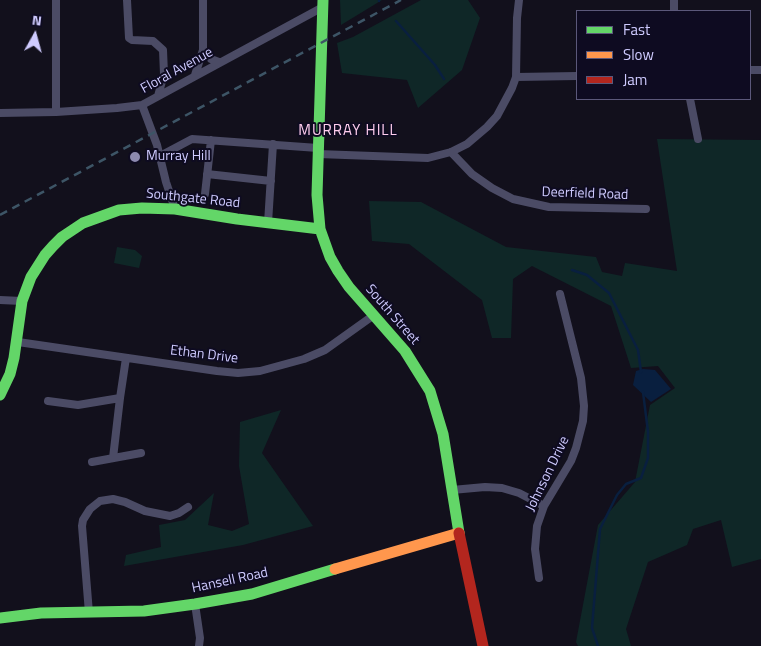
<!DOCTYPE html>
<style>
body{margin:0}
#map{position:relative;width:761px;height:646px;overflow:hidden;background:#12101c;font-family:"Titillium Web",sans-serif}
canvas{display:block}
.legend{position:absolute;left:576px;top:10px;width:175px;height:90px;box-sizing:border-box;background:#0e0b21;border:1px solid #5b587a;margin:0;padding:6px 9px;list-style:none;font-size:15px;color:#cfcbff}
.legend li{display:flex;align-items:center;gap:10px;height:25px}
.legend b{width:25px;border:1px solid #5b587a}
.north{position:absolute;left:10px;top:10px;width:50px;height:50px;-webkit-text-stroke:4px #0e0b21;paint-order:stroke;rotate:7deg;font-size:14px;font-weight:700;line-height:20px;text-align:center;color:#cfcbff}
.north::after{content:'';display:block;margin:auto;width:18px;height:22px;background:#cfcbff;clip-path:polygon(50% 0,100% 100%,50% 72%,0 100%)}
</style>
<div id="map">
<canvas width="761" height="646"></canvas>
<ul class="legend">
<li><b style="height:6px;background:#63d668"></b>Fast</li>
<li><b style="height:6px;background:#ff974d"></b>Slow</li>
<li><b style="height:6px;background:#b3261e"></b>Jam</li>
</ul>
<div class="north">N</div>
</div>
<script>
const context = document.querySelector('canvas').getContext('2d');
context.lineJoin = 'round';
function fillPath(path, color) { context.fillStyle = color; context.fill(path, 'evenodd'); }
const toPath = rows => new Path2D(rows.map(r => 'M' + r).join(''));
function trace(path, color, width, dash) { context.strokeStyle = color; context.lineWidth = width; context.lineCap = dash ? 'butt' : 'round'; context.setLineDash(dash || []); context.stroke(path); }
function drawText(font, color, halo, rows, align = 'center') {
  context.font = font + ' "Titillium Web",sans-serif'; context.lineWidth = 4; context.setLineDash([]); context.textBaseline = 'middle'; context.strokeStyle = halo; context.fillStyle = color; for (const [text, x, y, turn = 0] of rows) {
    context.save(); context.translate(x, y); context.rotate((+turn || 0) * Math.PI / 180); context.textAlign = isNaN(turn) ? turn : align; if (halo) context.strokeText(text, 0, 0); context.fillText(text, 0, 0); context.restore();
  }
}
const green = toPath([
 [340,0,382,0,341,25],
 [421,0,468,0,480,18,462,70,418,108,407,80,342,73,337,43,353,37],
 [657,139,761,140,761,559,732,567,721,520,693,529,687,545,648,562,626,629,631,646,578,646,576,642,598,525,635,482,650,405,675,388,658,366,631,368,611,306,532,266,513,279,511,338,492,338,482,300,409,244,372,241,369,201,421,202,506,247,596,257,602,272,622,276,625,263,677,271],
 [117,247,135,250,142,256,139,268,114,263],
 [281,410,262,453,313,526,243,545,124,566,126,555,161,547,159,525,185,520,214,493,208,525,232,531,249,524,239,466,240,422]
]);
const water = toPath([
 [643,369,655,370,671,389,651,402,633,385,636,371]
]);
const stream = toPath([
 [379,0,379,1],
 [396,21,435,65,444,79],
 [572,270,587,275,609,293,638,350,641,372],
 [598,646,592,628,600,529,617,495,626,484,641,478,648,458,648,432,643,392]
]);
const street = toPath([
 [56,0,56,112],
 [127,0,129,38,132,40,153,41,163,50,164,74,158,96],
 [203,0,203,50,211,59,219,62],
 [674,0,674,11],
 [750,70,761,70],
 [195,75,203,50],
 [516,77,577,76],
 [690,99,698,139],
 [142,105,157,145,166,182,175,209],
 [0,113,56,112,117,108,142,105,323,7],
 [451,152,472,174,492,188,513,199,549,207,646,209],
 [318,154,428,158,451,152,467,144,487,127,497,116,512,88,516,77,517,18,519,0],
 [160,156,192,139,318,148],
 [207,174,271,181],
 [205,194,211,140],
 [268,223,273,144],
 [0,300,22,301],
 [18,342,217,371,238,373,260,371,304,359,325,350,374,315],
 [48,401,78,405,120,398,126,358],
 [113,458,120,398],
 [92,462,141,453],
 [452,490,485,487,502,488,519,493,544,506],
 [539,578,535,549,537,526,544,506,571,461,576,448,583,421,584,406,581,378,560,294],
 [195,604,200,638,199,646],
 [89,613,82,526,83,520,90,509,100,501,113,499,125,502,145,511,170,516,179,513,188,507]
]);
const fast = toPath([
 [323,0,317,195,320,229,330,257,338,271,349,287,405,351,430,391,443,434,459,533],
 [0,395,10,374,14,358,22,301,31,277,45,255,53,246,62,237,83,223,119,210,142,208,175,209,237,219,320,229],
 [0,618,41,613,144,611,195,604,252,594,335,569]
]);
const slow = toPath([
 [335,569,459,533]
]);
const jam = toPath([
 [459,533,483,646]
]);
const rail = toPath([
 [0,215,401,0]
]);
const markers = [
 [135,157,6,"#8d8ab0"]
];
const streetNames = [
 ["Floral Avenue",177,71,-29],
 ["Deerfield Road",585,194,2],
 ["Southgate Road",193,199,6],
 ["South Street",392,315,49],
 ["Ethan Drive",204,355,7],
 ["Johnson Drive",548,474,-64],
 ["Hansell Road",230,581,-12]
];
const poiNames = [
 ["Murray Hill",146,157]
];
const neighbourhoodNames = [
 ["MURRAY HILL",348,131]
];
fillPath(green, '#0f2727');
fillPath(water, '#091f3f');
trace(stream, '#091f3f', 2.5);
trace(street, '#4b4b65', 8);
trace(fast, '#63d668', 11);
trace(slow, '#ff974d', 11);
trace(jam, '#b3261e', 11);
trace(rail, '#3d5566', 2.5, [8, 6]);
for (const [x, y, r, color] of markers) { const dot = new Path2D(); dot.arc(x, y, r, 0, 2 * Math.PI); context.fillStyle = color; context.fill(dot); trace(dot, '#0e0b21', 2); }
drawText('14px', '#cfcbff', '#0e0b21', streetNames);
drawText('14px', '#cfcbff', '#0e0b21', poiNames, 'left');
context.letterSpacing = '1px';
drawText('15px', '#ffcdee', '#0e0b21', neighbourhoodNames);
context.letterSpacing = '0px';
</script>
